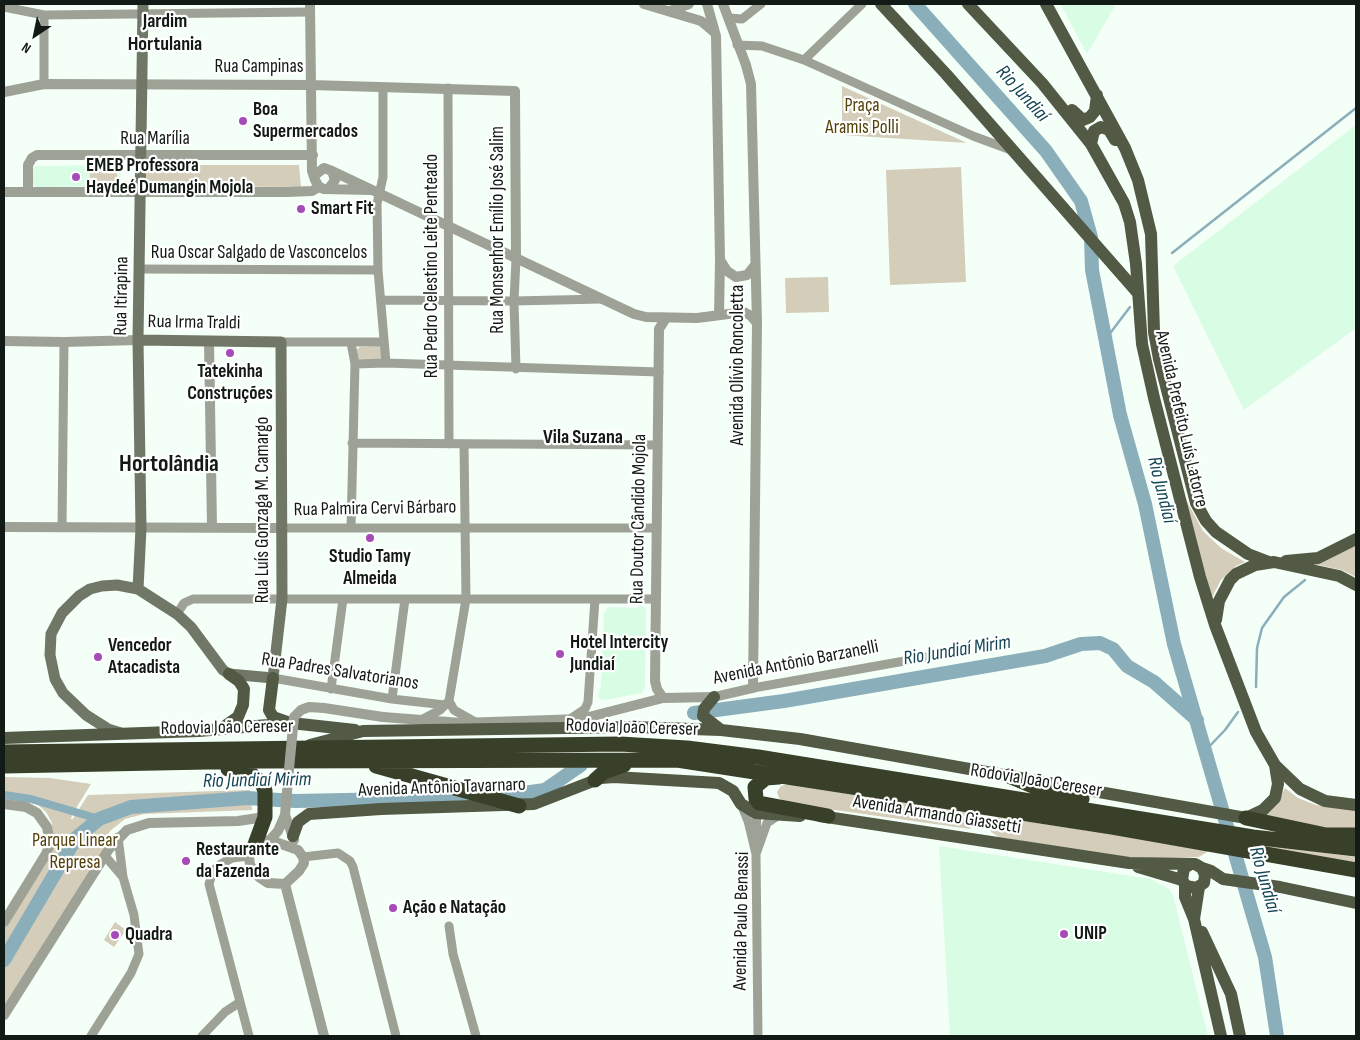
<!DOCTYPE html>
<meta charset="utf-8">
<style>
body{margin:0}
#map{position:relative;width:1360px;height:1040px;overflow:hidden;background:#f4fff7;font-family:"Sofia Sans Condensed",sans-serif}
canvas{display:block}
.frame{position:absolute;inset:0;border:5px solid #111a14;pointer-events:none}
.north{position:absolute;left:10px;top:10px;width:50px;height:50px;-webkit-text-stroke:4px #fff;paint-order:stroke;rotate:214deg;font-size:14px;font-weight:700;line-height:20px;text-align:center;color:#111a14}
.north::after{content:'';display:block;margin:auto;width:18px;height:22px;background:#111a14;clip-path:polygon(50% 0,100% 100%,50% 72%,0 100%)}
</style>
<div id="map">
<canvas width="1360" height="1040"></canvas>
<div class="frame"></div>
<div class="north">N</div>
</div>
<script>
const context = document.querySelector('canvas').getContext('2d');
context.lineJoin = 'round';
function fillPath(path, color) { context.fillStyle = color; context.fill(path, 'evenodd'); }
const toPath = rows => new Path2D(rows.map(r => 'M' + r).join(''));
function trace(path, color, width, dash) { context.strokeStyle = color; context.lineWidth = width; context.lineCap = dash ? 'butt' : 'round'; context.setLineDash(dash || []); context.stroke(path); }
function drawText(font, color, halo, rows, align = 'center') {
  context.font = font + ' "Sofia Sans Condensed",sans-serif'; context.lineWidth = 4.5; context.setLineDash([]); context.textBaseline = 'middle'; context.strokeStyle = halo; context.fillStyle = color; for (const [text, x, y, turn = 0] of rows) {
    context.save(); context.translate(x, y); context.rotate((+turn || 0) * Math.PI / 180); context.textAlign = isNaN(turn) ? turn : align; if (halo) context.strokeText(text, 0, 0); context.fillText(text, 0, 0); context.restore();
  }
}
const built = toPath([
 [1060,4,1116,4,1087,54,1065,12],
 [1356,125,1356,328,1244,410,1173,266],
 [120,165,121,186,36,187,32,184,31,174,35,166],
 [640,605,646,608,645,687,642,693,605,700,600,699,598,695,601,686,604,613,608,607,637,608],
 [939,846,1151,879,1169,889,1173,895,1208,1036,950,1036]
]);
const green = toPath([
 [842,86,967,143,842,135],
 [143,165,299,165,301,187,146,186],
 [961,167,966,282,890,285,886,170],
 [90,168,117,168,117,183,90,183],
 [828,277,829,312,786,313,785,278],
 [380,346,384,351,381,361,358,359,356,350,360,347],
 [1184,496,1203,531,1221,548,1245,562,1236,566,1221,580,1211,599],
 [1356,543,1356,577,1342,570,1313,564],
 [4,777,50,778,91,784,78,805,71,818,72,820,88,795,250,790,252,810,144,814,125,819,110,831,105,840,110,843,4,1007,4,922,52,843,52,823,46,812,37,804,4,798],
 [788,784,972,813,976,819,970,829,786,803,779,798,777,792,781,786],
 [1285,788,1298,798,1316,805,1356,810,1356,831,1349,832,1262,817,1278,802],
 [997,817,1212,849,1199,857,1133,859,999,837,991,832,992,822],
 [1252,843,1356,857,1356,864,1252,845],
 [115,922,126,930,114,947,104,940]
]);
const stream = toPath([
 [1172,253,1356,108],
 [1105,340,1130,307],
 [1256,687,1257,648,1262,628,1284,597,1305,580],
 [1204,752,1225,730,1238,712]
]);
const canal = toPath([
 [4,795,31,799,99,819]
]);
const river = toPath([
 [915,4,1046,151,1081,201,1091,237,1092,270,1120,415,1145,504,1174,644,1265,957,1277,1036],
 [694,713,784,701,1010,662,1045,656,1081,644,1100,643,1113,649,1127,666,1154,682,1197,720],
 [4,960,76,838,99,819,131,807,247,798,295,801,494,797,545,790,581,765]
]);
const minor = toPath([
 [4,7,44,15,310,12],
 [729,18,742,19,761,4],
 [737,45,762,46,804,60,973,136,1011,150],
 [804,60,862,4],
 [44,84,44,15],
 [448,88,449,444],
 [383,89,383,177,377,204,378,270,386,363],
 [516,259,514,301,516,369],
 [140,269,378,270],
 [381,300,514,301,601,299],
 [281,342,383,342],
 [351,343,355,364,351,528],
 [355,364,386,363,659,372],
 [352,443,657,445],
 [62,527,64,342],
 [282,528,657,528],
 [177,614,184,603,193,599,655,599],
 [273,678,392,699,445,705],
 [753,688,955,652],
 [331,689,343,599],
 [392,699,405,599],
 [449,701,454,710,475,722],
 [570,719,585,709,588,702,595,599],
 [421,720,440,710,449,701,466,599,464,444],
 [741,804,748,821,756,854],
 [756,844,757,809],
 [105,856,123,877],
 [303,857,338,853,350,861,353,867,396,1036],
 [449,926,453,954,476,1036],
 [91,1036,131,973,139,954,134,915,123,877,118,837],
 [202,1036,225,1012,240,1002],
 [249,1036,209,884,213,871,221,864,232,858,249,856],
 [758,1036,756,854,767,823,779,815]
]);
const tertiary = toPath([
 [310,4,312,171,315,180,319,187,324,189,372,190],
 [644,4,701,21,714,32],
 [707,4,716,36,720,260,719,315],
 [670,11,689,4],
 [4,92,44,84,311,85,515,91,516,259],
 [332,171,634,314,646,317,697,318,744,312,751,316,757,323],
 [315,175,324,168,332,171,335,180,330,187],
 [28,191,28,165,32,158,37,155,313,155],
 [4,192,287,192,312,191,319,187],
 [720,260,727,271,736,277,747,275,755,265],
 [666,318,659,329,655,681,657,689,663,698,714,697,753,688,757,323,751,84,746,65,723,4],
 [4,341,64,342,138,340],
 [209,341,212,527],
 [4,527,282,528],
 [383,717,461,723,581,719,663,698],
 [289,769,285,815,294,840],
 [4,804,26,807,37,813,47,827,50,843,46,854,4,922],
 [270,840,298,850,303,857,304,863,299,871,285,884,268,883,259,877,250,865,249,856,252,849,259,842,270,840],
 [270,840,278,831,285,815],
 [285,884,324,1036],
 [4,1015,109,849,127,830,149,823,238,821,265,817]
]);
const secondary = toPath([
 [138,589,141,528,138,340,143,4],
 [121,733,108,729,86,715,63,693,55,679,50,655,51,634,62,613,79,596,90,589,102,586,117,585,138,589,177,614,191,627,223,670,229,674,273,678,282,599,281,342,138,340]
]);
const primary = toPath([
 [881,4,946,74,1137,292],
 [968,4,1042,83,1091,144,1124,203,1130,222,1136,264,1142,344,1154,398,1200,577,1215,625,1256,732,1275,765,1300,789,1325,801,1356,805],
 [1046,4,1125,148,1138,180,1151,234,1154,332,1159,359,1196,503,1206,521,1216,532,1248,554,1269,562],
 [1072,110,1083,120,1090,117,1095,111,1097,95],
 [1091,144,1094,131,1101,127,1109,130,1115,140],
 [1286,561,1318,558,1356,539],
 [1216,620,1219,601,1230,580,1236,574,1255,565,1274,562,1339,576,1356,585],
 [273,678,269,710,273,717,287,722],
 [714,697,704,709,703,716,721,730],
 [221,729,238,717,243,705,244,689,239,681,229,674],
 [4,738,199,731,291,723,355,730],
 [310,745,363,731,633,727,721,730,800,739,1246,818,1263,810,1275,798,1278,784,1275,765],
 [820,816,1129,863,1195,864,1202,868,1205,875,1204,883,1196,888,1186,886,1182,880,1184,868,1191,864],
 [293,836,298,822,309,814,381,809,534,804,601,778,614,777,719,783,733,791,741,804,756,813,800,816],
 [1138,867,1182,880],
 [1202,868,1211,871,1223,879,1280,887,1356,903],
 [1185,884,1185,897,1194,919,1221,1036],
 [1194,919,1199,887],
 [1202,932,1231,994,1240,1036]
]);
const motorway = toPath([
 [4,752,620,744,687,748,758,757,1253,837,1356,849],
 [4,766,259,761,677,760,1112,827,1356,870],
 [376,766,519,806],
 [228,769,239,769,250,773,262,783,265,791,265,817,254,847],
 [1009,776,1040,789,1082,799],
 [779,777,766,778,755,787,756,799,759,803,828,816],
 [595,780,604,772,624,765],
 [1246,818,1326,835,1356,835]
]);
const tertiaryBridge = toPath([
 [289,769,294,717,301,710,309,707,324,708,383,717]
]);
const markers = [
 [243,121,5,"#a44bb7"],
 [76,177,5,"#a44bb7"],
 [301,209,5,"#a44bb7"],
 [230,353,5,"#a44bb7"],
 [370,538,5,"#a44bb7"],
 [560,654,5,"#a44bb7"],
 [98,657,5,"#a44bb7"],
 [186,861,5,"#a44bb7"],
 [393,908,5,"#a44bb7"],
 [1064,934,5,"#a44bb7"],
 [115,935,5,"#a44bb7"]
];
const streetNames = [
 ["Rua Campinas",259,67],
 ["Rua Marília",155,139],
 ["Rua Monsenhor Emílio José Salim",498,230,-90],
 ["Rua Oscar Salgado de Vasconcelos",259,253],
 ["Rua Pedro Celestino Leite Penteado",432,266,-90],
 ["Rua Itirapina",122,296,-89],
 ["Rua Irma Traldi",194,323,1],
 ["Avenida Olívio Roncoletta",738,365,-90],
 ["Avenida Prefeito Luís Latorre",1181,419,77],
 ["Rua Palmira Cervi Bárbaro",375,509,-1],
 ["Rua Luís Gonzaga M. Camargo",263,510,-90],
 ["Rua Doutor Cândido Mojola",639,519,-89],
 ["Avenida Antônio Barzanelli",796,663,-11],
 ["Rua Padres Salvatorianos",340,672,9],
 ["Rodovia João Cereser",227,728,-1],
 ["Rodovia João Cereser",632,728,2],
 ["Rodovia João Cereser",1036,781,9],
 ["Avenida Antônio Tavarnaro",442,788,-2],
 ["Avenida Armando Giassetti",937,815,9],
 ["Avenida Paulo Benassi",742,921,-89]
];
const parkNames = [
 ["Praça",862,106],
 ["Aramis Polli",862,128],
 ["Parque Linear",75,841],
 ["Represa",75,863]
];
const poiNames = [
 ["Boa",253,110],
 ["Supermercados",253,132],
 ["EMEB Professora",86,166],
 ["Haydeé Dumangin Mojola",86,188],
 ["Smart Fit",311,209],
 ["Tatekinha",230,372,"center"],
 ["Construções",230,394,"center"],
 ["Studio Tamy",370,557,"center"],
 ["Almeida",370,579,"center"],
 ["Hotel Intercity",570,643],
 ["Jundiaí",570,665],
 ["Vencedor",108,646],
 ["Atacadista",108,668],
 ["Restaurante",196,850],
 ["da Fazenda",196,872],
 ["Ação e Natação",403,908],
 ["UNIP",1074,934],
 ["Quadra",125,935]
];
const neighbourhoodNames = [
 ["Jardim",165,22],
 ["Hortulania",165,45],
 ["Vila Suzana",583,438]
];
const waterNames = [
 ["Rio Jundiaí",1022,94,48],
 ["Rio Jundiaí",1161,490,76],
 ["Rio Jundiaí Mirim",957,651,-9],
 ["Rio Jundiaí Mirim",257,781,-1],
 ["Rio Jundiaí",1264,880,74]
];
const districtNames = [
 ["Hortolândia",169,465]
];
fillPath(built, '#d9fce4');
fillPath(green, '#d4cdb9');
trace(stream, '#8baebb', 2.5);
trace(canal, '#8baebb', 8);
trace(river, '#8baebb', 14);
trace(minor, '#9ea296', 9);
trace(tertiary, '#9ea296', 10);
trace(secondary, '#717767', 11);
trace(primary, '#525945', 12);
trace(motorway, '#39402a', 15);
trace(tertiaryBridge, '#9ea296', 10);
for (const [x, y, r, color] of markers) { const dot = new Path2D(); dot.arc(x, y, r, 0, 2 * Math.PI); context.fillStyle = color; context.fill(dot); trace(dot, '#fff', 2); }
drawText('19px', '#111a14', '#fff', streetNames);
drawText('19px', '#53410a', '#fff', parkNames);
drawText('bold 19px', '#111a14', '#fff', poiNames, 'left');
drawText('bold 20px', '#111a14', '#fff', neighbourhoodNames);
drawText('italic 20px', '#124554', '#fff', waterNames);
drawText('bold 24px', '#111a14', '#fff', districtNames);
</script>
